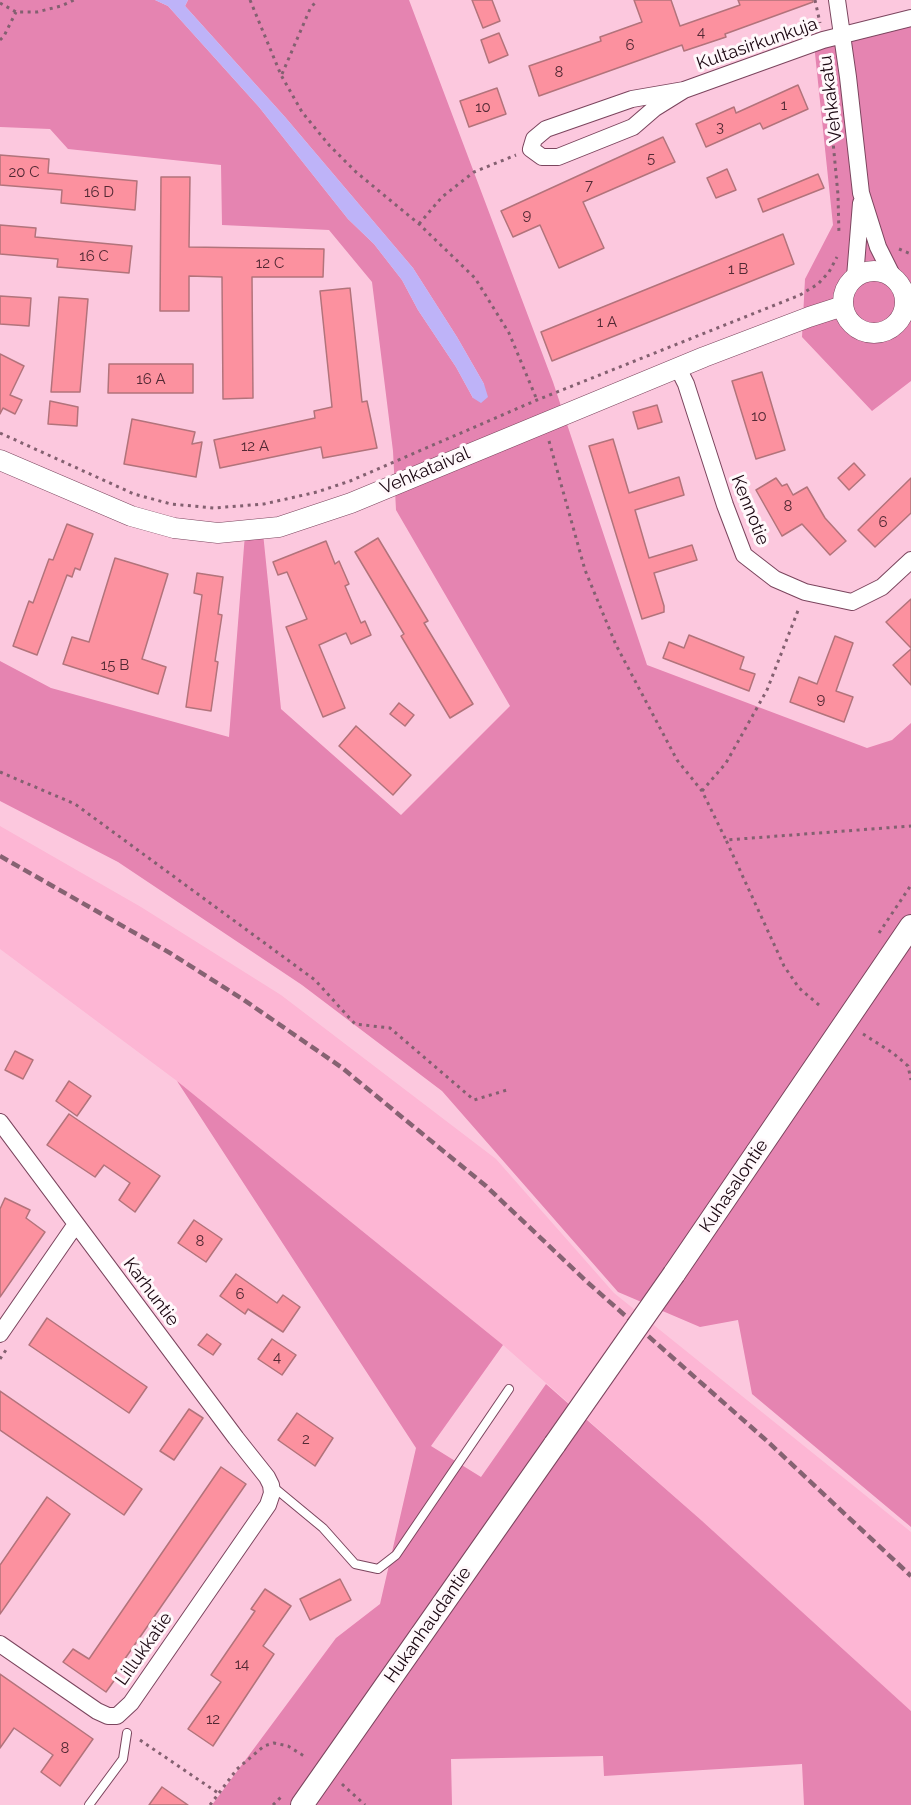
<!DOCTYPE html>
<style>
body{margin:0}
canvas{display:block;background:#fcc8de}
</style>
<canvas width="911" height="1805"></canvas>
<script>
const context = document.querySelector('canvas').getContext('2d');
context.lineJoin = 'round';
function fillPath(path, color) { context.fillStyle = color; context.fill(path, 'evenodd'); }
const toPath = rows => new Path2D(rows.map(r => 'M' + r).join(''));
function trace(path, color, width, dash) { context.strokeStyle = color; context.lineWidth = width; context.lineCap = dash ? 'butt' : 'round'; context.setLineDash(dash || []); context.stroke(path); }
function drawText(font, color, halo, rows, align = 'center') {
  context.font = font + ' Raleway,sans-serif'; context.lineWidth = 6; context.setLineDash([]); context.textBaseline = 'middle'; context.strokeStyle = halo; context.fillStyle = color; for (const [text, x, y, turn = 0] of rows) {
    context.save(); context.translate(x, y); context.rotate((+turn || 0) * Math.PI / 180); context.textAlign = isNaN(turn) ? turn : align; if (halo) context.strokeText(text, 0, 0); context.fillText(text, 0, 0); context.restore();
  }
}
const built = toPath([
 [0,826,141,907,281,995,496,1159,614,1293,911,1532,911,1711,701,1520,503,1345,177,1081,0,949]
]);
const green = toPath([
 [0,0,155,0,168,6,259,107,348,219,374,244,402,280,418,310,456,367,473,398,484,384,457,337,413,268,285,117,185,6,188,0,409,0,553,382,647,665,867,748,892,740,911,723,911,1527,752,1394,738,1320,700,1327,618,1292,442,1091,302,985,118,862,0,801,0,661,51,688,229,737,245,534,263,533,281,709,401,815,510,706,396,510,393,451,372,282,329,230,222,225,221,165,68,149,50,129,0,127],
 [911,21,911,381,872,411,802,337,805,279,833,225,814,44],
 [177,1081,503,1345,431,1446,481,1477,546,1384,701,1520,911,1711,911,1805,804,1805,802,1764,604,1776,603,1756,451,1759,452,1805,212,1805,336,1638,380,1604,416,1448]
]);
const water = toPath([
 [155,0,188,0,185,6,285,117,413,268,457,337,484,384,488,397,481,403,473,398,456,367,418,310,402,280,374,244,348,219,259,107,168,6]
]);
const building = toPath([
 [472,0,492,0,500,21,483,28,472,0],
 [634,0,671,0,680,26,740,5,738,0,813,0,813,2,725,34,726,37,684,51,682,45,539,96,529,66,601,41,600,37,642,22,634,0],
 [499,33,508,55,489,63,481,40,499,33],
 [798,85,808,109,763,129,760,123,706,147,696,124,734,107,736,113,798,85],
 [497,88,506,114,469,127,460,101,497,88],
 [663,137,675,162,583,202,604,248,559,268,540,225,513,237,501,211,663,137],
 [0,155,49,159,48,173,137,181,135,210,61,203,62,190,0,185,0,155],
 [727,169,736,190,716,198,707,178,727,169],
 [818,174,824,188,763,212,758,199,818,174],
 [161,177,190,177,189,247,324,249,323,277,252,277,253,398,223,399,222,277,189,276,189,311,160,311,161,177],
 [0,225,36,228,35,237,132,246,129,273,57,267,58,259,0,254,0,225],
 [783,234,794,264,552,361,541,332,783,234],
 [350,288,362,402,367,401,377,448,323,458,321,447,220,468,214,440,315,418,314,411,332,407,320,291,350,288],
 [0,296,31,298,29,326,0,324,0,296],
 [59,297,88,299,80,392,51,392,59,297],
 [0,354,24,366,10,395,22,400,15,414,3,408,0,414,0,354],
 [109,364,193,364,193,393,108,393,109,364],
 [762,372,785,450,756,459,732,381,762,372],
 [50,401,78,407,77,426,48,424,50,401],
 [657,405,662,422,638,429,633,412,657,405],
 [132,419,195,432,192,444,202,442,196,477,124,464,132,419],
 [613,439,629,493,679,477,684,495,635,510,649,558,692,545,697,560,654,573,664,606,664,612,642,619,589,446,613,439],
 [854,463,865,475,849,490,838,478,854,463],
 [776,478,782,486,787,484,793,495,807,487,825,518,846,541,830,555,802,524,782,536,756,490,776,478],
 [911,478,911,513,875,547,858,530,911,478],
 [67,524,93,534,80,570,75,568,72,577,67,575,37,655,13,646,29,601,33,603,49,559,53,560,67,524],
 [378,538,428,621,424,623,473,704,450,718,401,636,404,634,355,552,378,538],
 [326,541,335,564,339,561,349,584,345,586,361,623,365,621,371,635,351,644,346,633,319,645,345,708,323,717,286,627,307,619,287,572,278,575,273,562,326,541],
 [115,558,168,574,142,659,166,667,158,694,63,664,72,637,89,642,115,558],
 [197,573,223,577,218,614,222,615,215,661,218,662,211,711,186,707,202,595,194,593,197,573],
 [911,599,911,648,886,622,911,599],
 [689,635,744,657,740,669,755,674,749,691,663,658,669,642,684,648,689,635],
 [835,636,853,643,836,691,853,697,844,722,790,702,799,677,817,684,835,636],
 [911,649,911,685,893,665,911,649],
 [399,703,414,715,405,726,390,714,399,703],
 [356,726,411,775,393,795,339,746,356,726],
 [15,1051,33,1060,23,1079,5,1070,15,1051],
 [69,1081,91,1096,77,1116,56,1101,69,1081],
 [69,1114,160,1176,135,1212,119,1200,130,1183,104,1165,95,1177,47,1145,69,1114],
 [5,1198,30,1210,26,1218,45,1232,0,1297,0,1209,5,1198],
 [194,1220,222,1239,206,1262,178,1243,194,1220],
 [236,1274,277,1303,283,1295,300,1307,283,1332,248,1309,245,1314,220,1296,236,1274],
 [47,1318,147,1387,129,1413,29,1345,47,1318],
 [207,1334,221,1344,213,1355,198,1345,207,1334],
 [272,1339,296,1355,282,1375,258,1359,272,1339],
 [0,1391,142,1489,124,1515,0,1430,0,1391],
 [189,1409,203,1418,174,1460,160,1451,189,1409],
 [297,1413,333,1438,315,1466,278,1440,297,1413],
 [221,1467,246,1484,113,1676,116,1678,106,1692,63,1662,73,1649,89,1659,221,1467],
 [47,1497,70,1514,0,1614,0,1565,47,1497],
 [340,1579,351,1600,310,1620,300,1599,340,1579],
 [265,1589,291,1606,263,1646,274,1654,213,1746,188,1729,221,1682,211,1675,255,1611,251,1609,265,1589],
 [0,1674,93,1739,60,1786,41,1772,53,1755,14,1728,0,1748,0,1674],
 [162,1787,188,1805,149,1805,162,1787]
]);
const path = toPath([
 [250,0,281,75,302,112,329,145,356,172,419,224,475,278,509,333,537,400],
 [815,0,820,23],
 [0,3,16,12,37,12,61,6,74,0],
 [0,40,4,36,16,12],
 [825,56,838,195,839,235],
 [282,74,310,9,317,0],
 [419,224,442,197,474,172,516,155],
 [899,249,911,254],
 [0,433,134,494,171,504,214,508,264,504,317,492,350,481,537,400,800,295,818,284,829,272,837,257],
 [549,441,585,570,616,645,677,760,702,791,726,840],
 [0,772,75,804,315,980,355,1024,390,1028,474,1100,507,1090],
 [702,791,726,763,767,690,799,608],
 [879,933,911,885],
 [819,1005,799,988,784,966,726,840,911,826],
 [863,1034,893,1053,908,1066,911,1080],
 [0,1359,6,1350],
 [140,1740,218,1793],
 [342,1784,365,1805],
 [210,1805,237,1769,264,1746,274,1743,288,1746,304,1756],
 [273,1805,282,1796]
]);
const service = toPath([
 [271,1485,323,1528,355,1564,378,1569,396,1555,509,1389],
 [89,1805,123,1759,127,1733]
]);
const minor = toPath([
 [837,0,848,77,861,193,878,247,893,277],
 [684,90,655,108,633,127,558,157,542,157,531,149,534,139,546,129,632,99,684,90,823,40,911,18],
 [855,277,861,203],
 [678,368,686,384,725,505,744,555,775,579,805,592,852,602,882,587,911,560],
 [0,1122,236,1438,267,1477,271,1485,272,1493,268,1505,131,1703,117,1716,108,1716,97,1711,0,1644],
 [0,1334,76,1224]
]);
const tertiary = toPath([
 '843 302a31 31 0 1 1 62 0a31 31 0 1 1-62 0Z',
 [0,460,131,516,174,528,218,533,279,527,351,503,704,357,809,317,843,306]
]);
const secondary = toPath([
 [674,1274,911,926],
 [302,1805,555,1444]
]);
const rail = toPath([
 [0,856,170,953,244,1000,341,1067,486,1186,586,1281,767,1441,911,1576]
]);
const secondaryBridge = toPath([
 [555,1444,674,1274]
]);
const numberNames = [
 ["4",701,32],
 ["6",630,45],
 ["8",559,72],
 ["1",784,105],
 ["10",483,107],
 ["3",720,127],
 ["5",651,158],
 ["20 C",24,172],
 ["7",589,185],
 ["16 D",99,192],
 ["9",527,215],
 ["16 C",94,256],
 ["12 C",270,263],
 ["1 B",738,269],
 ["1 A",607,322],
 ["16 A",151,379],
 ["10",759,416],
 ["12 A",255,446],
 ["8",788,506],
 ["6",883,522],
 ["15 B",115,665],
 ["9",821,699],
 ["8",200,1241],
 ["6",240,1294],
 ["4",277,1357],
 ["2",306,1439],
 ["14",242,1664],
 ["12",213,1719],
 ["8",65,1748]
];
const streetNames = [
 ["Kultasirkunkuja",757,44,-19],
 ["Vehkakatu",831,99,-97],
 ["Vehkataival",425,471,-23],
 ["Kennotie",750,510,68],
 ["Kuhasalontie",734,1186,-56],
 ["Karhuntie",151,1292,53],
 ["Hukanhaudantie",428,1625,-55],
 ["Lillukkatie",144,1649,-55]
];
fillPath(built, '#fdb6d4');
fillPath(green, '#e584b1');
fillPath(water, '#beb3f8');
fillPath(building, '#fc919f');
trace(building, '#b2737b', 1.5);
trace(service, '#7b455e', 10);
trace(minor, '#7b455e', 18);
trace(tertiary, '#7b455e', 21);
trace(secondary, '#7b455e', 24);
trace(path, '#836070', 3, [3, 4.5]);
trace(service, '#fff', 8);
trace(minor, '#fff', 16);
trace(tertiary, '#fff', 20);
trace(secondary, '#fff', 22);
trace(rail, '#866272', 4.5, [9, 4.5]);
trace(secondaryBridge, '#7b455e', 24, []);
trace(secondaryBridge, '#fff', 22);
drawText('15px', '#522934', null, numberNames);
drawText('18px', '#1a0610', '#fff8fb', streetNames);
</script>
